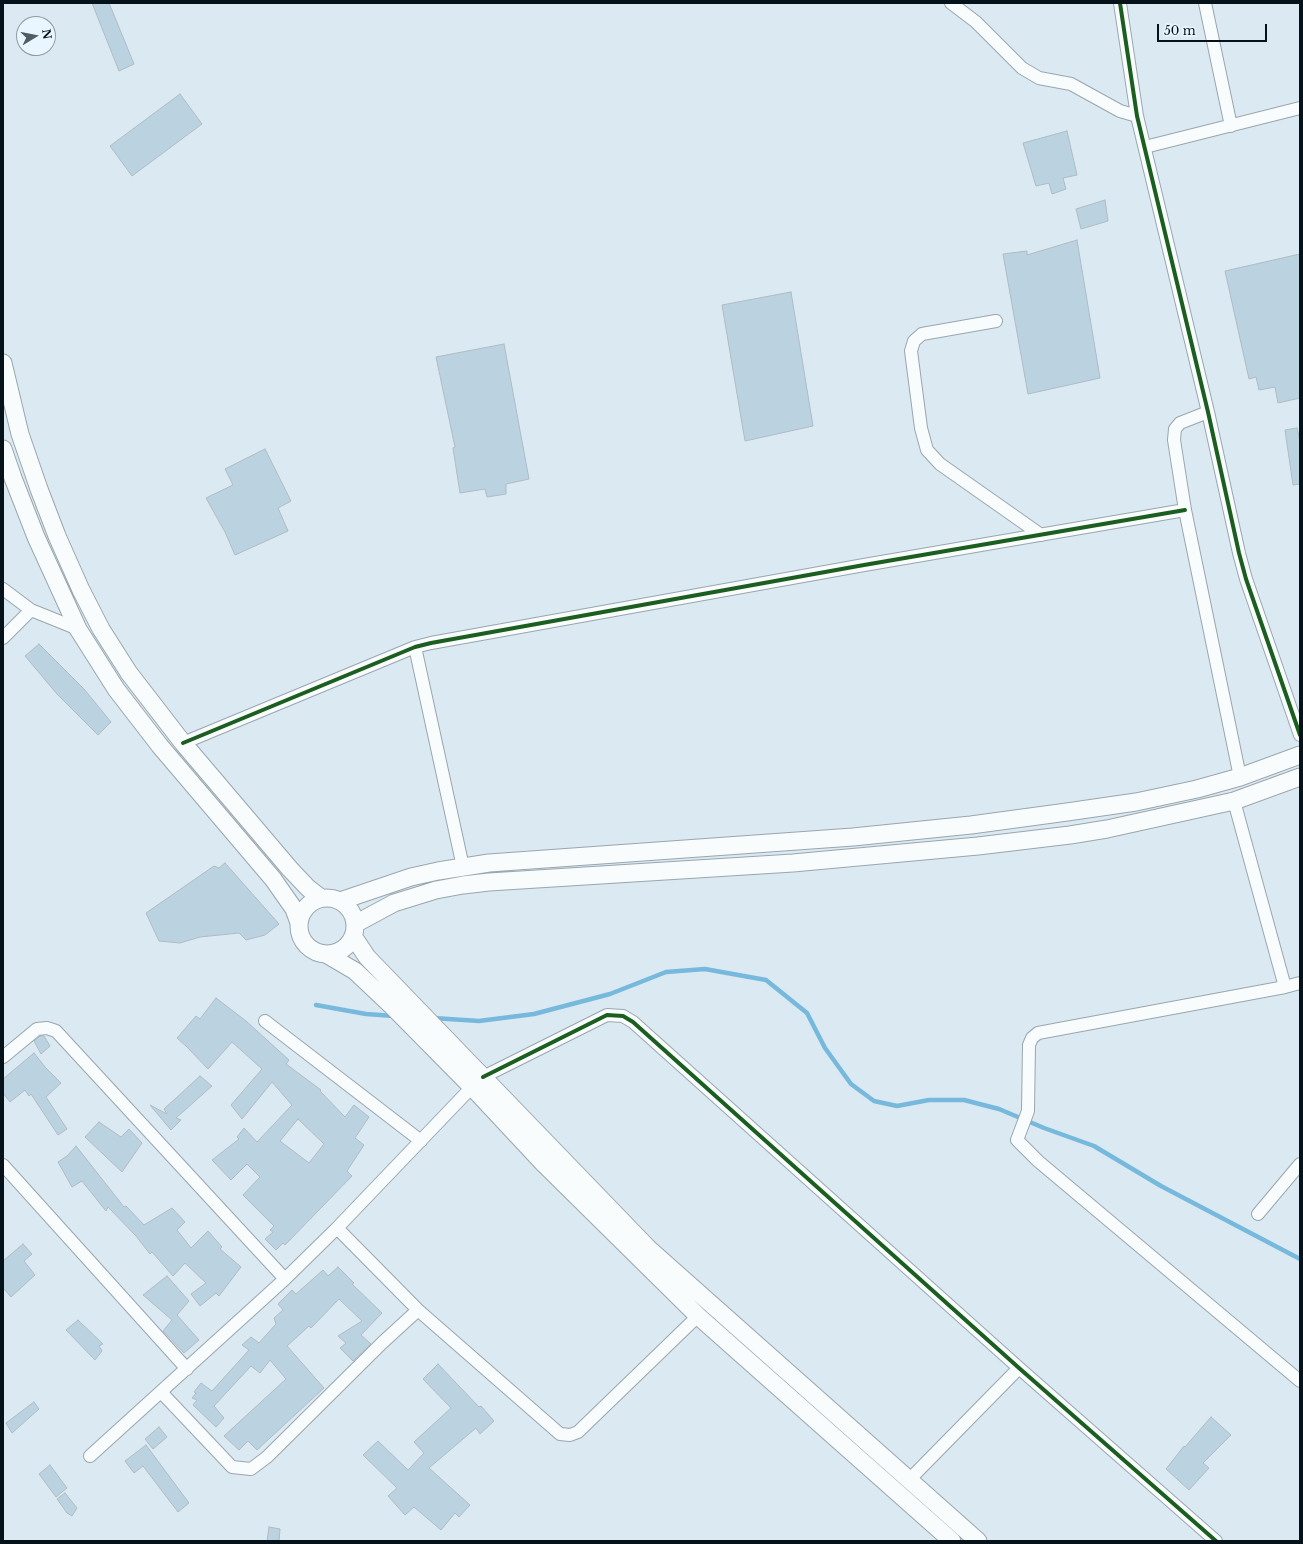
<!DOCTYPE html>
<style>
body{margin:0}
#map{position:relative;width:1303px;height:1544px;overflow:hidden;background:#dae9f2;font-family:"Libre Baskerville",serif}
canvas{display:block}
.frame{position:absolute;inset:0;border:4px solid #061219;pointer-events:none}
.north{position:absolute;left:16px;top:16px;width:40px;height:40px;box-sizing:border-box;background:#e9f6ff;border:1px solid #8e9ba3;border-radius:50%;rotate:80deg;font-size:11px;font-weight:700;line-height:16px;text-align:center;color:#061219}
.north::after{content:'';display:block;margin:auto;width:14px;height:18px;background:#505d65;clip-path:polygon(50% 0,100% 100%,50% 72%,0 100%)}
.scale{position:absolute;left:1157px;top:24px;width:110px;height:18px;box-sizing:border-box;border:2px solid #061219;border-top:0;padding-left:5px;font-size:12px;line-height:14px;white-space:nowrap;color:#061219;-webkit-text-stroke:3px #e9f6ff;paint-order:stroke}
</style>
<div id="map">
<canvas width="1303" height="1544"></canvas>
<div class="frame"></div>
<div class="north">N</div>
<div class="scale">50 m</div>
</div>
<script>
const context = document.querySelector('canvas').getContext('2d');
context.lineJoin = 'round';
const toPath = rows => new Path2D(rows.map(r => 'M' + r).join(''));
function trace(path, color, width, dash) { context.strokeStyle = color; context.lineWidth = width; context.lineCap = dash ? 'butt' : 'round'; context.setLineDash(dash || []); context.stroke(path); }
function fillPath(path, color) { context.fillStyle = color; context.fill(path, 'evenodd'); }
const stream = toPath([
 [316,1005,366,1014,394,1016],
 [433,1018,479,1021,534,1014,610,994,666,972,705,969,766,980,807,1013,825,1048,851,1084,874,1101,897,1106,929,1100,964,1100,999,1109,1044,1128,1094,1146,1161,1186,1300,1259]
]);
const building = toPath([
 [92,3,109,3,134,64,119,71,92,3],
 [180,94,202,124,132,176,110,146,180,94],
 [1067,131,1077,175,1063,178,1066,189,1052,194,1049,183,1036,186,1023,143,1067,131],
 [1105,200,1108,221,1081,229,1076,209,1105,200],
 [1077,240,1100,378,1028,394,1003,254,1027,251,1027,255,1077,240],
 [1300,254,1300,398,1278,403,1275,387,1259,390,1256,377,1249,379,1225,271,1300,254],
 [791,292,813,426,745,441,722,305,791,292],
 [504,344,529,479,506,484,506,494,487,497,485,489,460,493,453,448,455,447,436,357,504,344],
 [1297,428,1300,441,1300,484,1293,485,1285,430,1297,428],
 [265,449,291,501,278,508,288,531,235,555,225,532,206,498,233,485,225,469,265,449],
 [39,644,84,689,111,722,98,735,57,694,25,656,39,644],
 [225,863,279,924,265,935,246,940,239,933,200,937,180,943,159,941,146,913,214,866,219,868,225,863],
 [216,998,246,1021,289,1060,286,1064,321,1090,320,1091,345,1117,354,1105,369,1117,355,1138,364,1145,347,1171,352,1176,285,1245,283,1243,276,1250,265,1239,273,1232,270,1230,274,1226,243,1195,260,1177,247,1164,231,1180,212,1160,239,1139,237,1137,244,1128,257,1142,292,1105,272,1082,242,1119,231,1105,262,1069,232,1042,208,1069,187,1047,177,1038,196,1016,200,1019,216,998],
 [298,1119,324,1144,309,1163,280,1141,298,1119],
 [40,1036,44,1036,50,1046,41,1054,34,1041,40,1036],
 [34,1053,45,1067,61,1083,46,1097,67,1129,58,1135,31,1094,29,1096,25,1090,10,1102,3,1093,3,1079,34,1053],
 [200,1076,212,1086,176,1118,181,1120,171,1130,150,1105,167,1114,164,1109,200,1076],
 [99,1122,121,1137,129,1129,142,1143,122,1172,85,1137,99,1122],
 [76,1146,124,1207,126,1206,144,1225,172,1208,185,1222,177,1230,191,1248,208,1231,222,1247,220,1249,241,1267,219,1296,216,1293,200,1306,191,1294,206,1283,185,1263,173,1276,152,1252,150,1254,136,1236,108,1207,106,1211,82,1181,72,1187,58,1162,67,1156,76,1146],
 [23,1244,32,1254,24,1261,35,1275,11,1297,3,1288,3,1261,23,1244],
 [338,1267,354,1283,352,1284,382,1313,361,1335,371,1344,353,1361,340,1348,346,1343,338,1336,362,1321,339,1299,311,1328,309,1326,287,1346,324,1388,257,1450,248,1441,239,1450,224,1436,286,1379,270,1360,260,1373,251,1366,214,1406,224,1418,216,1427,193,1405,197,1400,192,1398,196,1393,194,1392,201,1383,212,1391,249,1350,242,1345,251,1337,259,1343,276,1324,274,1318,283,1310,278,1304,292,1290,296,1294,323,1270,328,1276,338,1267],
 [167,1276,189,1301,177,1315,199,1340,184,1353,163,1331,172,1320,143,1295,167,1276],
 [78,1320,103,1344,99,1346,102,1351,95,1360,66,1330,78,1320],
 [438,1364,479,1407,481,1406,494,1421,480,1434,476,1428,429,1468,470,1505,459,1517,455,1513,441,1530,414,1507,405,1515,388,1496,397,1488,363,1455,378,1441,408,1470,424,1453,414,1442,451,1408,423,1379,438,1364],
 [34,1402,39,1409,12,1433,6,1423,34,1402],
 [1211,1417,1231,1435,1203,1463,1209,1468,1189,1490,1166,1469,1184,1446,1185,1447,1211,1417],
 [159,1427,167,1437,153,1449,145,1439,159,1427],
 [146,1445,189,1503,178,1512,143,1466,134,1473,125,1461,146,1445],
 [50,1465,67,1488,56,1497,39,1474,50,1465],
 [65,1493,77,1508,72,1516,67,1513,57,1499,65,1493],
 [269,1527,280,1529,279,1541,267,1541,269,1527]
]);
const street = toPath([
 [951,3,976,22,1022,68,1039,78,1071,84,1120,111,1137,116],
 [1120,3,1137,116,1208,412,1239,553,1246,579,1300,735],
 [1205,3,1231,126],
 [1145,147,1300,108],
 [996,321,922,334,914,341,911,351,921,428,927,450,940,464,1041,535],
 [1208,412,1180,423,1175,429,1174,440,1185,510,1240,777],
 [3,589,31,610,78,629],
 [3,638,31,610],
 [415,647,463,867],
 [183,743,415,647,431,643,864,565,1185,510],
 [1234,801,1285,987],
 [1300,983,1285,987,1038,1033,1032,1038,1029,1045,1028,1111,1017,1140,1038,1161,1300,1381],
 [265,1021,421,1141],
 [3,1057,37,1029,47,1028,56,1031,285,1279],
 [483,1077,607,1015,623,1016,633,1022,1019,1368,1216,1541],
 [3,1165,187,1369],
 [1258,1214,1300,1164],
 [337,1228,418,1310,560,1434,570,1435,578,1432,698,1316],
 [161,1392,232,1467,251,1469,267,1457,382,1343,418,1310],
 [90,1456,285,1279,337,1228,472,1087],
 [909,1480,1019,1368]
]);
const secondary = toPath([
 [3,363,20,434,39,489,57,536,81,590,101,629,129,673,183,743,290,869,308,888,321,898],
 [3,449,13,478,36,537,78,629,116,689,160,746,273,879,294,909,299,923],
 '299 926a28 28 0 1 1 56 0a28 28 0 1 1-56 0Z',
 [340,901,411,877,438,871,489,863,853,837,971,825,1067,812,1136,802,1197,789,1240,777,1300,755],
 [355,924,394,903,436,890,463,885,489,882,793,863,978,846,1070,835,1107,829,1234,801,1300,777],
 [353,936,367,957,648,1248,978,1541],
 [326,954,355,971,391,1005,472,1087,543,1163,698,1316,952,1541]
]);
const cycleway = toPath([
 [1120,3,1137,116,1208,412,1239,553,1246,579,1300,735],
 [183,743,415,647,431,643,864,565,1185,510],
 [483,1077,607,1015,623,1016,633,1022,1019,1368,1216,1541]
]);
trace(stream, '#77b9dc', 4.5);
fillPath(building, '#bbd3e0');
trace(building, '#afbbc3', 1);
trace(street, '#9aa6ae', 14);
trace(secondary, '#9aa6ae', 19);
trace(street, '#f9fcfd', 12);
trace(secondary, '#f9fcfd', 17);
trace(cycleway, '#1b5e20', 4);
</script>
